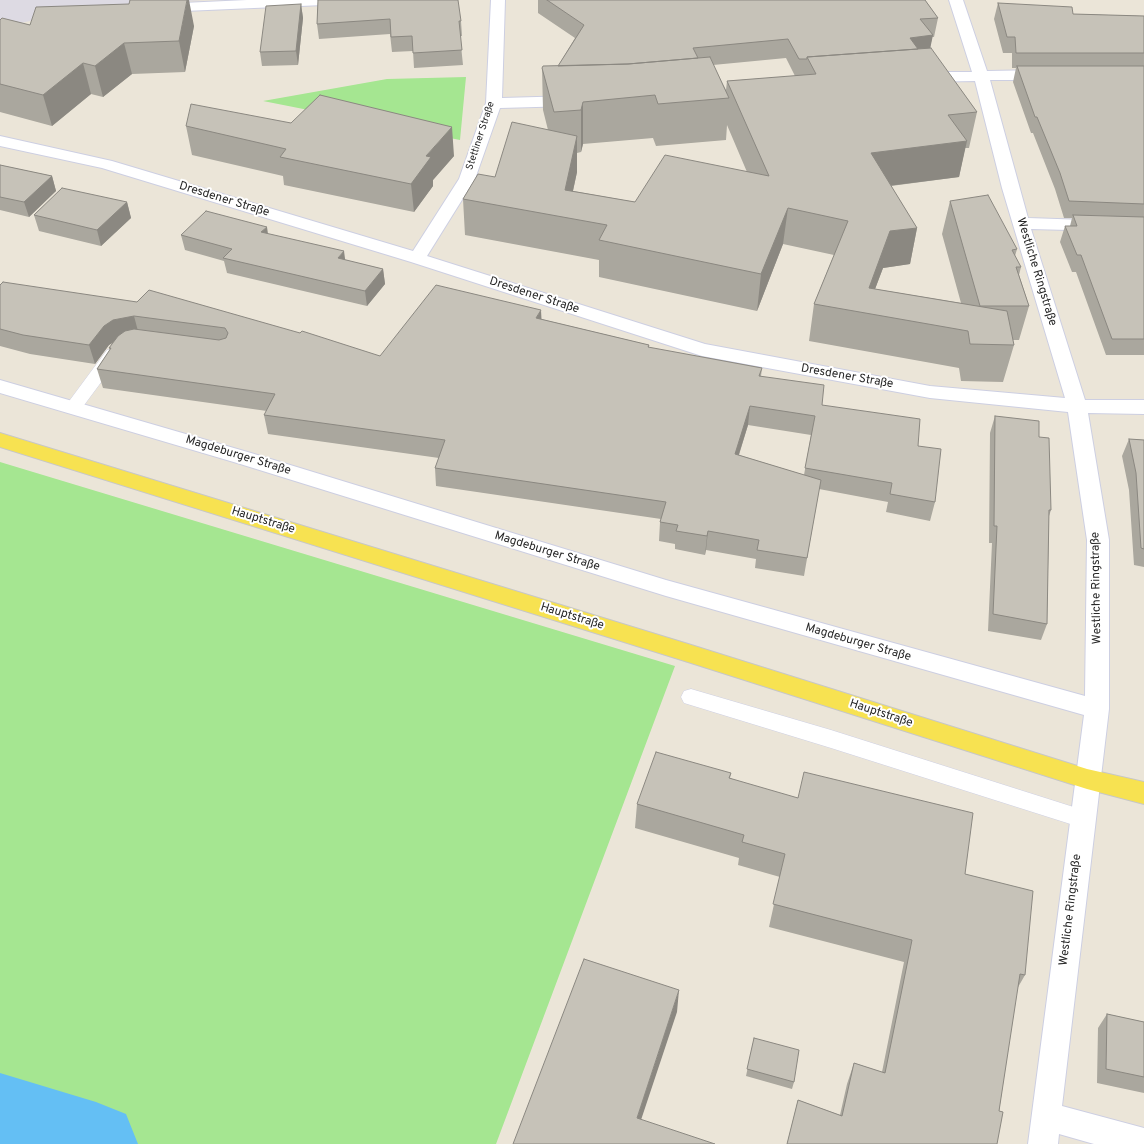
<!DOCTYPE html>
<meta charset="utf-8">
<style>
body{margin:0}
canvas{display:block;background:#ebe5d8}
</style>
<canvas width="1144" height="1144"></canvas>
<script>
const context = document.querySelector('canvas').getContext('2d');
context.lineJoin = 'round';
function fillPath(path, color) { context.fillStyle = color; context.fill(path, 'evenodd'); }
const toPath = rows => new Path2D(rows.map(r => 'M' + r).join(''));
function trace(path, color, width, dash) { context.strokeStyle = color; context.lineWidth = width; context.lineCap = dash ? 'butt' : 'round'; context.setLineDash(dash || []); context.stroke(path); }
function drawText(font, color, halo, rows, align = 'center') {
  context.font = font + ' Overpass,sans-serif'; context.lineWidth = 4; context.setLineDash([]); context.textBaseline = 'middle'; context.strokeStyle = halo; context.fillStyle = color; for (const [text, x, y, turn = 0] of rows) {
    context.save(); context.translate(x, y); context.rotate((+turn || 0) * Math.PI / 180); context.textAlign = isNaN(turn) ? turn : align; if (halo) context.strokeText(text, 0, 0); context.fillText(text, 0, 0); context.restore();
  }
}
const industrial = toPath([
 [0,0,205,0,133,4,64,13,0,28]
]);
const green = toPath([
 [466,77,460,140,263,101,387,79],
 [0,462,675,666,496,1144,0,1144]
]);
const river = toPath([
 [0,1073,96,1102,126,1114,138,1144,0,1144,0,1073]
]);
const lane = toPath([
 [113,349,119,350,121,354,119,358,79,412,73,414,67,412,64,408,67,404,107,350,113,349],
 [691,689,831,730,1083,810,1091,812,1094,819,1091,826,1083,828,831,748,684,703,681,697,684,691,691,689]
]);
const street = toPath([
 [247,0,354,0,352,3,347,4,161,12,156,11,154,8,156,5,161,4,247,0],
 [491,0,505,0,502,98,572,96,578,98,580,101,578,104,572,106,500,108,475,179,427,256,705,344,930,386,1065,398,1002,188,975,81,922,82,917,80,914,77,917,74,922,72,972,72,949,0,963,0,987,71,1043,70,1048,72,1051,75,1048,78,1043,80,990,80,1028,218,1144,222,1144,232,1031,229,1085,400,1144,400,1144,414,1088,413,1109,540,1109,709,1062,1106,1144,1128,1144,1144,1094,1144,1059,1134,1058,1144,1028,1144,1084,715,666,596,237,463,0,393,0,380,251,453,666,580,1085,696,1087,540,1068,412,930,398,702,356,411,262,102,168,0,146,0,136,112,161,413,251,459,179,486,103,491,0]
]);
const primary = toPath([
 [0,433,688,644,1087,769,1144,782,1144,804,1087,789,688,662,0,447,0,433]
]);
const wall = toPath([
 [318,0,461,21,462,36,460,36,463,65,414,68,413,51,392,52,390,34,319,39,317,24],
 [538,0,925,0,938,18,934,37,932,37,930,48,977,112,969,148,965,148,959,177,891,186,917,228,910,264,883,268,875,289,961,303,942,234,950,201,1017,249,1015,256,1021,267,1019,275,1029,306,1019,340,1012,340,1014,345,1003,382,961,381,959,368,809,341,814,304,834,255,783,244,757,311,599,277,599,260,465,235,463,199,495,177,548,130,543,110,542,68,558,66,575,38,538,13],
 [786,58,795,76,727,81,726,90,713,65],
 [727,125,747,172,635,202,573,191,577,172,577,153,581,152,583,144,653,138,656,146,726,140],
 [998,3,1073,14,1144,16,1144,355,1106,355,1076,272,1072,272,1060,242,1065,226,1070,226,1072,218,1064,218,1055,189,1033,133,1031,133,1013,82,1016,68,1012,68,1012,53,1003,53,994,19],
 [301,4,303,18,298,65,262,66,260,52],
 [0,20,30,25,194,26,185,72,132,74,103,97,91,94,52,126,0,112],
 [186,126,454,156,433,180,433,186,414,212,284,185,283,176,192,155],
 [0,165,52,176,56,191,29,217,0,210],
 [127,202,131,218,101,246,39,231,34,215],
 [268,234,345,260,383,269,385,284,367,306,227,273,224,261,185,250,181,235],
 [0,285,380,356,541,319,649,345,649,348,762,368,761,376,822,405,918,446,935,502,930,521,886,512,888,502,819,489,804,576,755,568,756,559,706,550,705,555,675,549,675,544,659,541,660,522,661,519,436,486,435,468,439,458,268,434,264,415,267,411,103,388,97,369,110,350,109,348,114,342,109,345,95,364,30,354,0,346],
 [748,425,811,435,804,475,739,455],
 [995,416,1039,437,1051,510,1049,516,1047,624,1041,640,988,631,992,543,989,543,990,433],
 [1129,439,1144,440,1144,567,1134,565,1129,490,1122,456],
 [731,773,730,778,965,874,1025,975,1017,989,999,1111,997,1144,787,1144,798,1100,840,1115,847,1084,854,1063,882,1072,904,962,769,927,780,877,738,865,739,858,635,828,637,804],
 [1107,1014,1144,1022,1144,1093,1097,1083,1098,1028],
 [754,1038,794,1082,792,1089,746,1076]
]);
const shadedWall = toPath([
 [187,0,189,0,194,26,185,72,179,41],
 [301,4,303,18,298,65,296,51],
 [933,35,929,54,918,56,910,38],
 [124,43,132,74,103,97,95,66],
 [83,63,91,94,52,126,43,95],
 [583,102,583,144,581,152,581,110],
 [452,127,454,156,433,180,433,186,414,212,411,184,426,156],
 [577,136,577,172,567,218,565,190],
 [967,141,959,177,864,189,871,153],
 [52,176,56,191,29,217,24,202],
 [127,202,131,218,101,246,97,230],
 [788,208,783,244,757,311,761,274],
 [267,227,269,241,261,232],
 [917,228,910,264,883,268,866,313,869,288,890,231],
 [344,251,346,266,338,258],
 [383,269,385,284,367,306,365,291],
 [541,310,542,329,536,318],
 [134,316,139,335,119,339,109,345,95,364,89,345,104,326,113,320],
 [750,406,748,425,733,473,735,454],
 [708,531,706,550,705,555,707,536],
 [679,990,677,1012,635,1138,637,1118]
]);
const building = toPath([
 [130,0,187,0,179,41,124,43,95,66,83,63,43,95,0,84,0,20,2,18,30,25,36,7,129,4,130,0],
 [318,0,458,0,461,21,459,21,462,50,413,53,412,36,391,37,390,19,317,24,318,0],
 [547,0,925,0,938,18,920,19,933,35,910,38,918,49,807,57,807,59,799,59,788,39,693,48,698,58,628,64,558,66,584,25,547,0],
 [998,3,1072,7,1073,14,1144,16,1144,53,1016,53,1015,37,1007,37,998,3],
 [301,4,296,51,260,52,266,6,301,4],
 [931,48,977,112,948,115,967,141,871,153,917,228,890,231,869,288,1007,311,1014,345,970,344,968,331,814,304,848,221,788,208,761,274,599,240,607,225,463,199,478,174,495,177,512,122,577,136,565,190,635,202,665,155,769,176,727,81,816,74,807,57,931,48],
 [710,57,729,98,658,104,655,95,583,102,581,110,554,112,542,68,543,66,628,64,710,57],
 [1017,66,1144,66,1144,204,1069,201,1060,173,1037,117,1035,117,1017,66],
 [320,95,452,127,426,156,431,157,411,184,280,157,286,149,186,126,191,104,291,123,320,95],
 [0,165,52,176,24,202,0,197,0,165],
 [62,188,127,202,97,230,34,215,62,188],
 [988,195,1017,249,1012,250,1021,267,1016,267,1029,306,980,306,950,201,988,195],
 [206,211,267,227,261,232,344,251,338,258,383,269,365,291,223,258,232,249,181,235,206,211],
 [1073,215,1144,217,1144,339,1112,339,1081,255,1077,255,1065,226,1077,226,1073,215],
 [3,282,137,302,149,290,300,333,302,331,380,356,436,285,541,310,536,318,649,345,648,347,762,368,759,376,824,385,822,405,920,419,918,446,941,449,935,502,890,494,892,483,805,468,815,416,750,406,735,454,821,480,807,558,757,550,759,540,708,531,707,536,676,531,678,525,660,522,666,502,435,468,445,440,264,415,275,394,97,369,111,348,109,348,118,336,125,331,134,329,219,340,226,338,228,333,225,328,134,316,113,320,104,326,89,345,23,335,0,329,0,285,3,282],
 [995,416,1039,421,1039,437,1049,438,1051,510,1049,510,1047,624,993,614,997,526,994,526,995,416],
 [1129,439,1144,440,1144,549,1141,548,1136,473,1129,439],
 [656,752,731,773,729,778,798,798,804,772,973,813,965,874,1033,891,1025,975,1020,974,999,1111,1003,1112,997,1144,787,1144,798,1100,842,1116,854,1063,885,1073,912,940,773,904,785,854,742,842,744,835,637,804,656,752],
 [584,959,679,990,637,1118,715,1144,513,1144,584,959],
 [1107,1014,1144,1022,1144,1077,1106,1069,1107,1014],
 [754,1038,799,1050,794,1082,747,1069,754,1038]
]);
const farStreetnames = [
 ["Stettiner Straße",481,136,-72]
];
const streetNames = [
 ["Dresdener Straße",224,200,17],
 ["Westliche Ringstraße",1036,272,73],
 ["Dresdener Straße",534,296,18],
 ["Dresdener Straße",847,377,10],
 ["Magdeburger Straße",238,456,17],
 ["Hauptstraße",263,521,17],
 ["Magdeburger Straße",547,552,17],
 ["Westliche Ringstraße",1097,588,-91],
 ["Hauptstraße",572,617,17],
 ["Magdeburger Straße",858,643,16],
 ["Hauptstraße",881,714,18],
 ["Westliche Ringstraße",1071,910,-83]
];
fillPath(industrial, '#dddae3');
fillPath(green, '#a5e691');
fillPath(river, '#64bff4');
trace(lane, '#cdcfe2', 1);
trace(street, '#cdcfe2', 2);
trace(primary, '#c7c7c7', 2);
fillPath(lane, '#fff');
fillPath(street, '#fff');
fillPath(primary, '#f7e251');
fillPath(wall, '#aaa79e');
fillPath(shadedWall, '#8b8881');
fillPath(building, '#c6c2b8');
trace(building, '#8b8881', 1);
drawText('10px', '#282828', '#fff', farStreetnames);
drawText('12px', '#282828', '#fff', streetNames);
</script>
